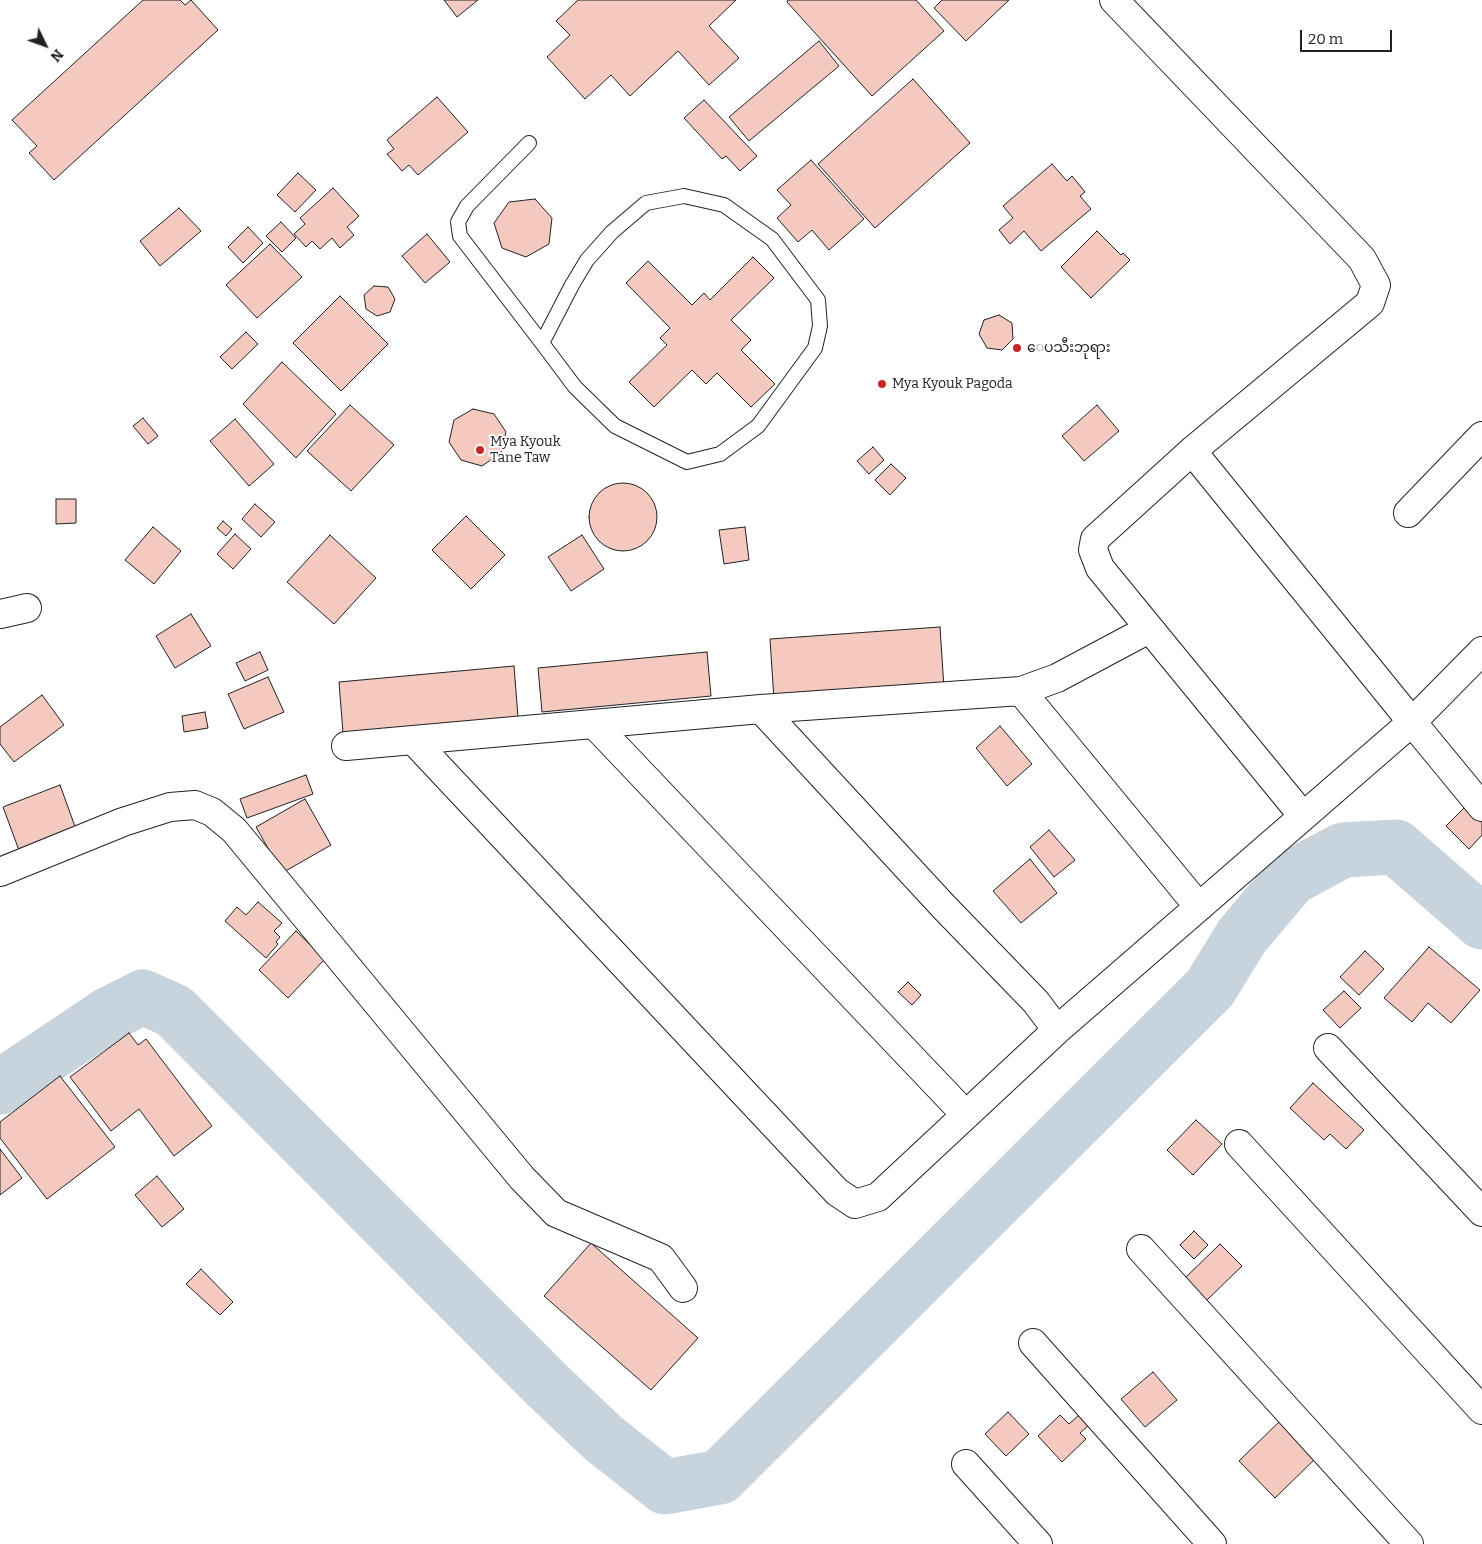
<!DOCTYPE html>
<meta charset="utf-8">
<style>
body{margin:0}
#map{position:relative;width:1482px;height:1544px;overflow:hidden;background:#fff;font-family:Bitter,serif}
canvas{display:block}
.north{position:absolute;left:20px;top:20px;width:50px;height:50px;-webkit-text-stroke:4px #fff;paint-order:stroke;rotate:132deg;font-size:14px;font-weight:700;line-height:20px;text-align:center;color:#222}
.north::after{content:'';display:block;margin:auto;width:18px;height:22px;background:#222;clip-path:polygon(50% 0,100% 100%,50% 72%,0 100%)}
.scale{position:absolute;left:1300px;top:30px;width:92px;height:22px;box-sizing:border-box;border:2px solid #222;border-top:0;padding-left:6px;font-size:15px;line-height:18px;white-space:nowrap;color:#222;-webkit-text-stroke:4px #fff;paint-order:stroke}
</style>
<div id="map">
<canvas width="1482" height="1544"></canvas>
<div class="north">N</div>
<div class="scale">20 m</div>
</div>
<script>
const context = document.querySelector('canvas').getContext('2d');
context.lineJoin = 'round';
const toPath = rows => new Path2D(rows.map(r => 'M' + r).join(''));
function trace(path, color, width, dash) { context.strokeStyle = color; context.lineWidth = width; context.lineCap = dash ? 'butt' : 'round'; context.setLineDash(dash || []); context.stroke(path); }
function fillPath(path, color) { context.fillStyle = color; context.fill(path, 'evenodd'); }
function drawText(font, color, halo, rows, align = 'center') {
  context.font = font + ' Bitter,"Noto Sans Myanmar",serif'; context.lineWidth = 4; context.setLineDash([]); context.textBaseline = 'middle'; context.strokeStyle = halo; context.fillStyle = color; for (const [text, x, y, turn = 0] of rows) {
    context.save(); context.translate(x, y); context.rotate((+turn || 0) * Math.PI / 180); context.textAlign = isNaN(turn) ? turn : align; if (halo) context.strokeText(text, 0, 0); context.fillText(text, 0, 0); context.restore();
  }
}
const river = toPath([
 [0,1087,111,1013,143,997,174,1011,547,1385,603,1438,665,1487,720,1477,1210,988,1242,936,1291,878,1343,850,1396,847,1482,922]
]);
const building = toPath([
 [143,0,180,0,185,5,191,0,218,30,54,180,29,153,37,146,12,120,143,0],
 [444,0,478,0,457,17,444,0],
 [578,0,736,0,709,26,739,58,709,85,678,51,630,96,611,75,585,99,547,57,570,35,556,21,578,0],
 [788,0,916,0,944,31,872,96,787,2,788,0],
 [942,0,1009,0,966,41,934,8,942,0],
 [819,41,839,66,749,141,729,117,819,41],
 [913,79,970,143,875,228,818,164,913,79],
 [437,97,468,132,418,175,409,165,402,171,387,154,394,149,387,140,437,97],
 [704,100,757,156,740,171,726,156,722,159,684,118,704,100],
 [811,160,864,219,829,250,812,230,798,242,777,218,791,205,777,190,811,160],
 [1052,164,1067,181,1072,176,1085,192,1080,196,1091,209,1041,251,1024,231,1010,244,999,230,1013,218,1003,206,1052,164],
 [298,173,316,190,295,212,277,195,298,173],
 [333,188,359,216,347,227,354,235,340,248,332,238,320,249,312,241,306,247,294,234,305,224,300,218,333,188],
 [535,199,552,218,549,244,526,257,502,248,494,223,509,202,535,199],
 [179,208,201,231,160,266,140,241,179,208],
 [281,222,296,238,282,252,266,236,281,222],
 [248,227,263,243,243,263,228,247,248,227],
 [1097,231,1121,255,1123,253,1130,260,1091,298,1061,267,1097,231],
 [427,234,450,262,425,283,402,256,427,234],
 [270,244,302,277,257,318,226,285,270,244],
 [753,257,774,278,731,320,751,340,741,350,775,384,751,407,717,373,706,384,692,370,654,407,629,382,667,345,660,338,670,328,626,283,648,261,692,305,704,293,710,300,753,257],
 [374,286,388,287,395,299,390,312,377,316,366,309,364,295,374,286],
 [340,296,388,344,341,391,293,343,340,296],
 [999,315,1012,323,1013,339,1002,350,987,348,979,334,984,320,999,315],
 [246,332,258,344,232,369,220,357,246,332],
 [282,362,336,414,296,458,243,404,282,362],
 [350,405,394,445,351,491,307,451,350,405],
 [1097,405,1119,431,1084,461,1062,436,1097,405],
 [473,409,494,414,506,432,501,453,482,466,461,460,449,442,454,420,473,409],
 [143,418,158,436,148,444,133,426,143,418],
 [235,419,274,464,249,486,210,441,235,419],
 [873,447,884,460,869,474,857,461,873,447],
 [891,464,906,478,890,495,875,480,891,464],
 '589 517a34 34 0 1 1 68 0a34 34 0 1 1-68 0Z',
 [56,499,76,499,76,523,56,524,56,499],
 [255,504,275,522,261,537,242,519,255,504],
 [466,516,505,555,471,589,432,550,466,516],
 [223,521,232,529,226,536,217,528,223,521],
 [153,527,181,551,154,584,125,560,153,527],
 [745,527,749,560,724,564,719,530,745,527],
 [235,534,251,549,233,569,217,554,235,534],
 [330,535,376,578,334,624,287,582,330,535],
 [582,535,604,569,571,591,548,557,582,535],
 [191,614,211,646,175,668,156,636,191,614],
 [940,627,944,688,774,700,770,639,940,627],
 [260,652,268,670,245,681,236,663,260,652],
 [707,652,711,696,542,712,538,668,707,652],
 [514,666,518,717,343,733,339,682,514,666],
 [268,677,284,712,244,729,228,694,268,677],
 [42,695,64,725,14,762,0,744,0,727,42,695],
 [205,712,208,728,184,732,182,716,205,712],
 [1000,726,1032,764,1007,786,976,748,1000,726],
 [306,775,313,794,247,818,240,799,306,775],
 [60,785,77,832,20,853,3,807,60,785],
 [305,799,331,845,282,873,256,827,305,799],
 [1466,806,1482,822,1482,835,1469,849,1446,826,1466,806],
 [1049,830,1075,860,1054,877,1030,847,1049,830],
 [1030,859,1057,893,1021,923,993,891,1030,859],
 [258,902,282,923,274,931,280,937,276,942,278,944,266,958,225,921,237,907,246,915,258,902],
 [296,931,325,959,288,998,259,970,296,931],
 [1429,947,1480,990,1451,1023,1428,1003,1412,1022,1384,998,1429,947],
 [1365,951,1384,969,1359,995,1340,977,1365,951],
 [908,982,921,995,912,1005,898,992,908,982],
 [1344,991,1361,1008,1340,1028,1323,1010,1344,991],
 [129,1033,138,1045,146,1039,212,1126,174,1156,139,1109,111,1131,70,1077,129,1033],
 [60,1076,115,1147,47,1199,0,1138,0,1122,60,1076],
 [1313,1083,1364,1130,1346,1149,1330,1134,1324,1140,1290,1108,1313,1083],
 [1196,1120,1222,1144,1193,1175,1167,1150,1196,1120],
 [0,1149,22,1178,0,1195,0,1149],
 [157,1176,184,1209,162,1227,135,1195,157,1176],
 [1194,1231,1208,1245,1194,1259,1180,1245,1194,1231],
 [591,1243,698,1338,651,1390,544,1296,591,1243],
 [1220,1244,1242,1266,1205,1302,1183,1280,1220,1244],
 [201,1269,233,1302,220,1315,186,1284,201,1269],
 [1153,1372,1177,1400,1145,1427,1121,1399,1153,1372],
 [1008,1412,1029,1434,1006,1456,985,1434,1008,1412],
 [1080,1414,1090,1424,1080,1433,1086,1439,1062,1462,1038,1436,1060,1415,1069,1424,1080,1414],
 [1281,1420,1317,1457,1275,1498,1239,1461,1281,1420]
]);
const service = toPath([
 [529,143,467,206,458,222,460,236,542,343,575,387,615,426,687,462,720,454,758,426,815,348,820,326,818,300,772,239,724,205,684,196,646,203,612,232,587,260,572,285,542,343]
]);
const minor = toPath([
 [1114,0,1362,259,1376,285,1370,303,1192,451,1095,539,1093,550,1100,568,1303,816],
 [1192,451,1412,722,1482,651],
 [1408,513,1482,436],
 [0,614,27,608],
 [1021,691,1199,907],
 [761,709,944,907,1036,1002,1057,1030,1412,722,1482,807],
 [594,724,966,1115],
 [413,740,837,1192,855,1204,878,1197,1057,1030],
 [346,746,761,709,1021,691,1057,678,1149,629],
 [0,872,123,822,170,807,195,805,212,812,234,830,522,1178,556,1213,661,1258,683,1288],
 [1328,1048,1482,1212],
 [1239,1144,1482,1410],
 [1141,1249,1409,1544],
 [1033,1343,1212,1544],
 [966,1464,1038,1544]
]);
const markers = [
 [1017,348,5,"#c62828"],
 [882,384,5,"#c62828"],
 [480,450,5,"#c62828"]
];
const poiNames = [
 ["ေပသီးဘုရား",1027,348],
 ["Mya Kyouk Pagoda",892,384],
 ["Mya Kyouk",490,442],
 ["Tane Taw",490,458]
];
trace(river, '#c7d3dd', 55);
fillPath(building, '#f3c9c0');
trace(building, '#222', 1);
trace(service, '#222', 16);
trace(minor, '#222', 30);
trace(service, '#fff', 14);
trace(minor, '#fff', 28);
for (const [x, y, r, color] of markers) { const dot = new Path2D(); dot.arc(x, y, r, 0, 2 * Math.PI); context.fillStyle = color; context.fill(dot); trace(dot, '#fff', 2); }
drawText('14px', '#222', '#fff', poiNames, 'left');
</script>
